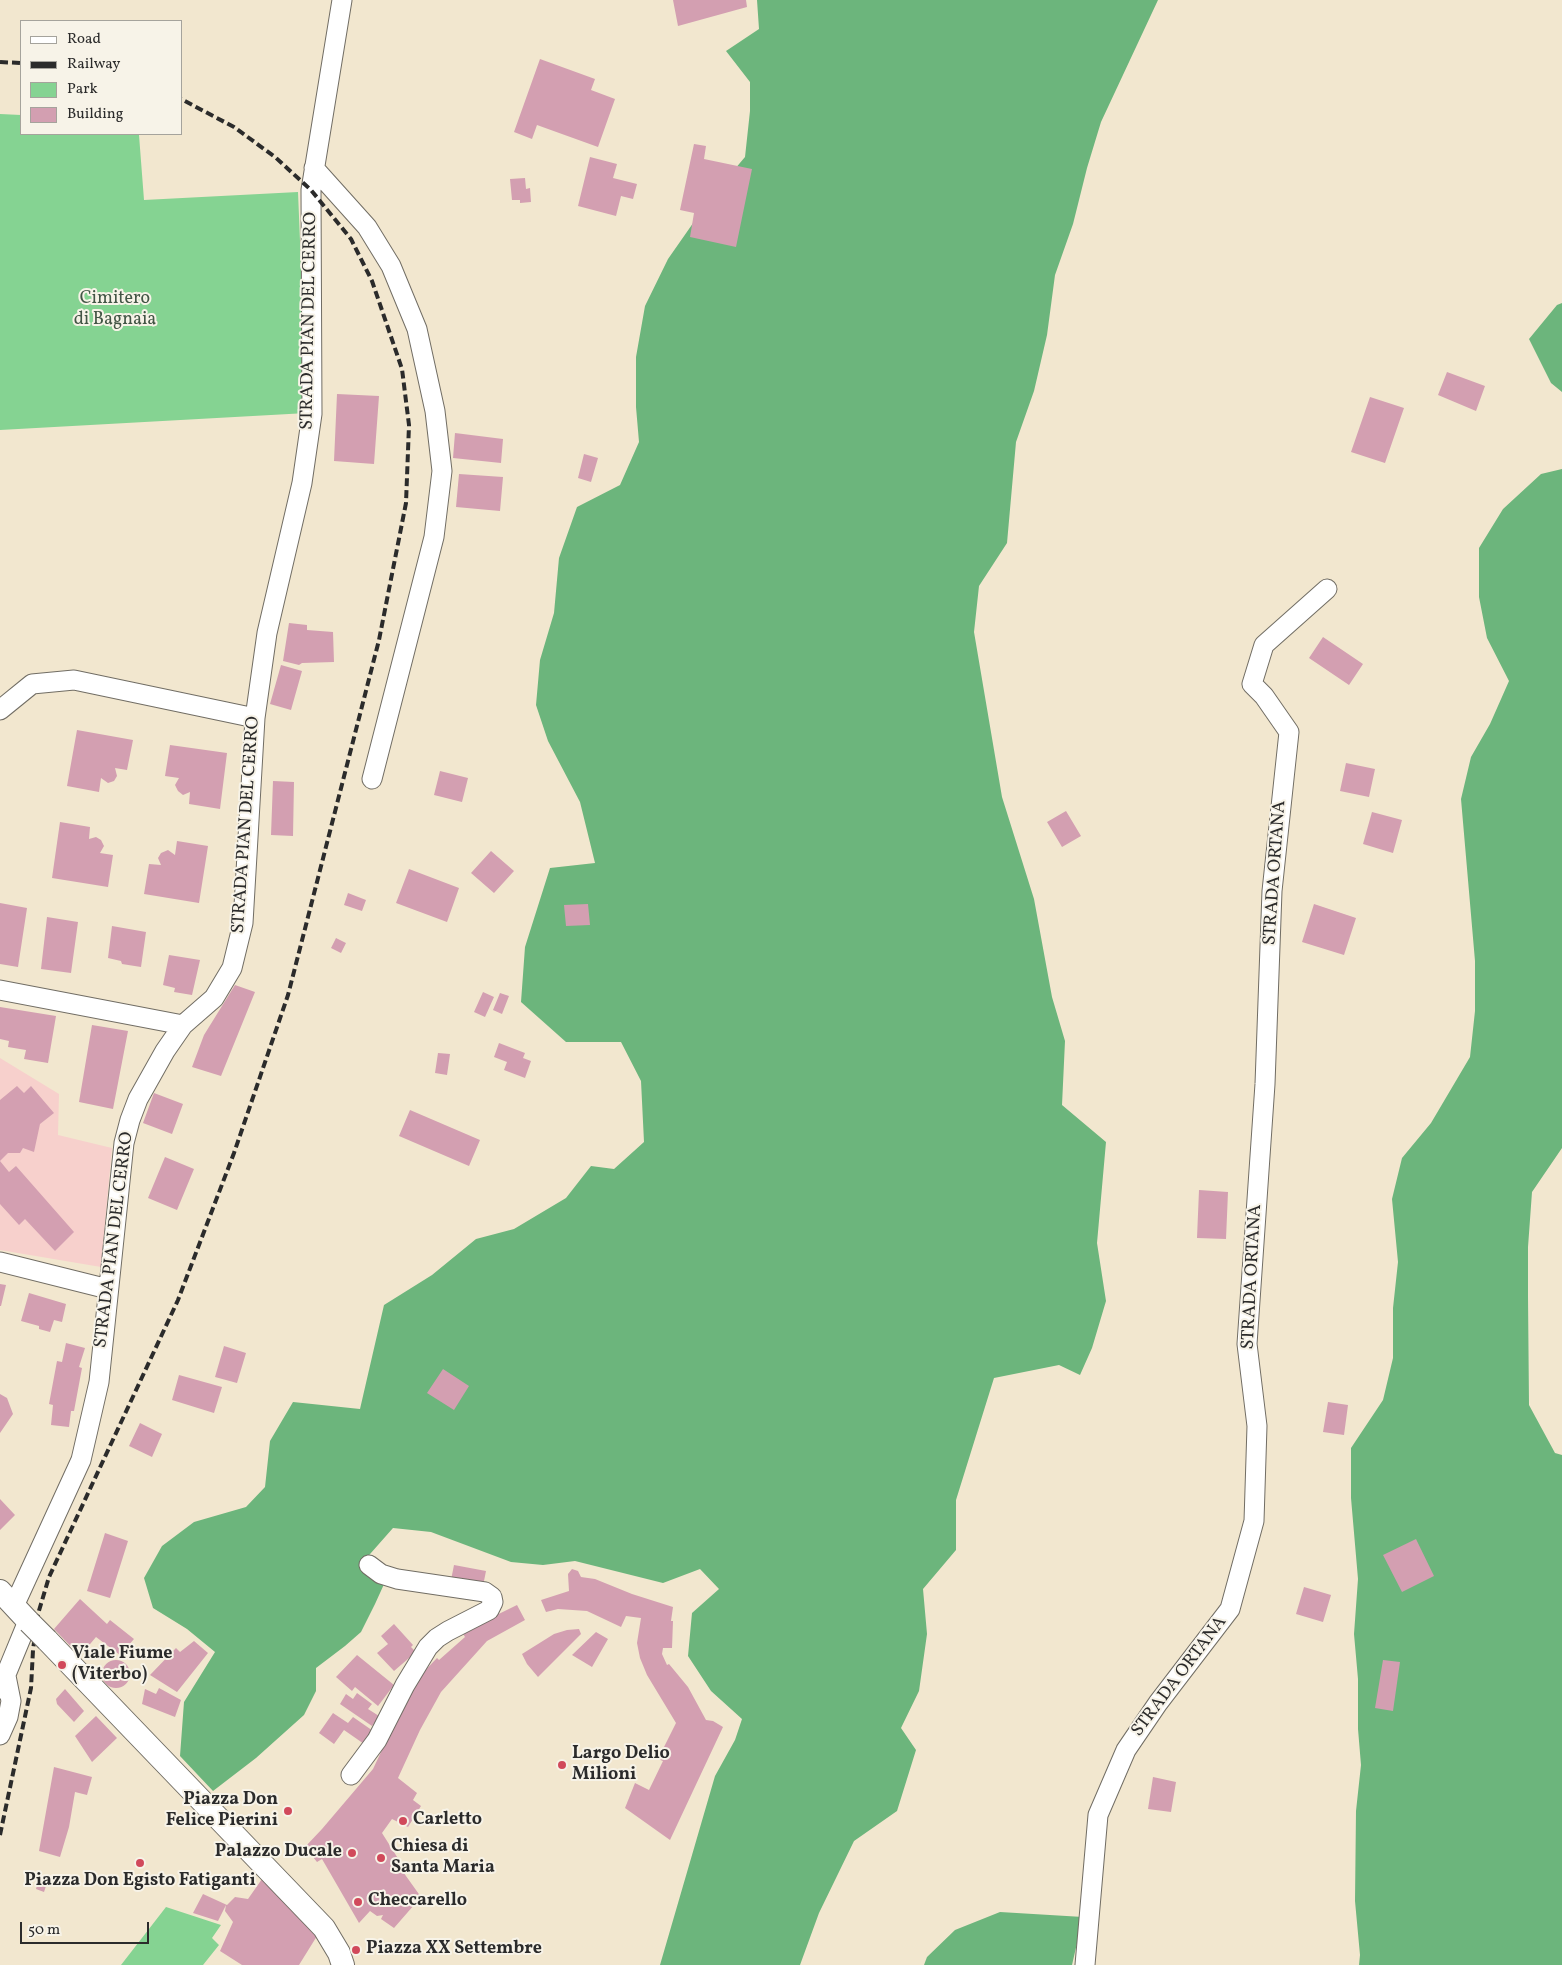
<!DOCTYPE html>
<style>
body{margin:0}
#map{position:relative;width:1562px;height:1965px;overflow:hidden;background:#f2e7cf;font-family:Vollkorn,serif}
canvas{display:block}
.legend{position:absolute;left:20px;top:20px;width:162px;height:115px;box-sizing:border-box;background:#f7f3e8;border:1px solid #a5a39c;margin:0;padding:6px 9px;list-style:none;font-size:15px;color:#2b2b2b}
.legend li{display:flex;align-items:center;gap:10px;height:25px}
.legend b{width:25px;border:1px solid #a5a39c}
.scale{position:absolute;left:20px;top:1922px;width:129px;height:22px;box-sizing:border-box;border:2px solid #2b2b2b;border-top:0;padding-left:6px;font-size:15px;line-height:18px;white-space:nowrap;color:#2b2b2b;-webkit-text-stroke:4px #f7f3e8;paint-order:stroke}
</style>
<div id="map">
<canvas width="1562" height="1965"></canvas>
<ul class="legend">
<li><b style="height:6px;background:#fff"></b>Road</li>
<li><b style="height:6px;background:#2b2b2b"></b>Railway</li>
<li><b style="height:14px;background:#85d392"></b>Park</li>
<li><b style="height:14px;background:#d39fb1"></b>Building</li>
</ul>
<div class="scale">50 m</div>
</div>
<script>
const context = document.querySelector('canvas').getContext('2d');
context.lineJoin = 'round';
function fillPath(path, color) { context.fillStyle = color; context.fill(path, 'evenodd'); }
const toPath = rows => new Path2D(rows.map(r => 'M' + r).join(''));
function trace(path, color, width, dash) { context.strokeStyle = color; context.lineWidth = width; context.lineCap = dash ? 'butt' : 'round'; context.setLineDash(dash || []); context.stroke(path); }
function drawText(font, color, halo, rows, align = 'center') {
  context.font = font + ' Vollkorn,serif'; context.lineWidth = 4; context.setLineDash([]); context.textBaseline = 'middle'; context.strokeStyle = halo; context.fillStyle = color; for (const [text, x, y, turn = 0] of rows) {
    context.save(); context.translate(x, y); context.rotate((+turn || 0) * Math.PI / 180); context.textAlign = isNaN(turn) ? turn : align; if (halo) context.strokeText(text, 0, 0); context.fillText(text, 0, 0); context.restore();
  }
}
const built = toPath([
 [0,1058,59,1094,58,1135,112,1148,101,1267,0,1250]
]);
const green = toPath([
 [0,114,21,115,21,134,139,135,144,200,298,192,307,413,0,430],
 [166,1907,221,1925,212,1938,219,1945,203,1965,121,1965]
]);
const forest = toPath([
 [757,0,1158,0,1101,122,1087,168,1073,224,1055,275,1047,335,1034,391,1016,442,1007,543,979,586,974,632,1002,797,1034,899,1052,997,1065,1041,1062,1105,1106,1142,1097,1243,1106,1301,1092,1348,1080,1375,1059,1365,994,1378,956,1500,956,1550,923,1589,927,1634,919,1691,901,1728,916,1750,897,1811,854,1841,819,1913,800,1965,660,1965,715,1776,735,1740,742,1719,711,1691,688,1656,692,1613,719,1589,700,1569,663,1583,575,1561,543,1565,511,1562,431,1532,393,1528,363,1562,385,1582,375,1604,361,1632,345,1646,316,1668,316,1691,304,1715,256,1758,213,1791,180,1756,184,1702,215,1652,187,1629,153,1608,144,1578,162,1546,194,1522,246,1507,265,1487,270,1441,293,1402,360,1409,384,1305,432,1275,476,1239,514,1229,566,1198,591,1166,614,1169,644,1142,641,1081,621,1042,566,1042,521,1002,525,947,550,868,595,863,580,802,548,741,536,705,540,660,554,613,559,558,577,507,620,485,639,442,636,407,636,357,645,306,668,259,712,196,745,157,750,111,750,82,726,51,759,29],
 [1562,303,1562,392,1551,383,1529,339,1557,305],
 [1562,469,1562,1148,1532,1192,1528,1247,1528,1297,1529,1405,1555,1453,1562,1455,1562,1965,1359,1965,1360,1955,1355,1901,1356,1811,1361,1765,1358,1729,1358,1679,1354,1634,1358,1579,1351,1498,1351,1448,1383,1400,1393,1358,1393,1308,1398,1262,1392,1199,1402,1158,1431,1123,1470,1057,1475,1011,1475,961,1461,799,1471,757,1490,724,1509,681,1487,638,1479,597,1479,548,1503,509,1541,474],
 [1000,1912,1083,1917,1072,1965,924,1965,927,1957,955,1930]
]);
const building = toPath([
 [673,0,746,0,747,7,678,26],
 [540,59,595,79,591,90,615,99,598,147,537,125,532,139,514,132],
 [694,144,706,146,704,159,752,169,736,247,690,237,694,213,680,210],
 [590,157,617,164,613,178,637,184,633,199,621,196,616,216,578,206],
 [525,178,526,189,530,188,531,202,520,203,520,200,512,200,510,179],
 [1447,372,1485,386,1476,411,1438,395],
 [337,394,379,396,374,464,334,461],
 [1370,397,1404,408,1385,463,1351,452],
 [455,433,503,439,501,463,453,458],
 [584,454,598,458,591,482,578,478],
 [459,474,503,477,500,511,456,507],
 [289,623,307,625,307,630,333,632,334,662,302,663,299,665,283,661],
 [1323,637,1363,664,1349,685,1309,658],
 [281,665,302,671,291,710,270,704],
 [77,730,133,740,127,770,115,768,117,776,114,781,108,783,101,778,99,792,67,786],
 [170,745,227,753,220,809,189,804,190,792,183,795,178,791,175,785,179,778,165,776],
 [1346,763,1375,769,1369,797,1340,791],
 [440,771,468,778,462,802,434,795],
 [273,781,294,782,293,836,271,835],
 [1066,811,1081,836,1062,847,1047,822],
 [1372,812,1402,820,1393,853,1363,844],
 [60,822,90,827,89,839,96,837,101,840,104,846,100,853,113,855,108,887,52,878],
 [177,841,208,846,199,903,144,894,149,864,161,865,158,858,161,853,168,850,175,855],
 [491,851,514,871,494,893,471,873],
 [409,869,459,888,447,922,396,903],
 [348,893,366,900,362,911,344,905],
 [0,903,27,908,18,967,0,964],
 [588,904,590,925,566,926,564,905],
 [1314,904,1356,918,1344,955,1302,942],
 [47,917,78,922,71,973,41,969],
 [112,926,146,932,141,967,122,964,121,961,108,958],
 [336,938,346,943,341,953,331,948],
 [169,955,200,960,192,995,174,992,175,988,163,985],
 [235,985,255,992,221,1076,192,1067,204,1035],
 [483,992,494,997,485,1017,474,1012],
 [500,993,509,996,502,1014,493,1010],
 [0,1007,56,1016,48,1063,24,1059,26,1050,8,1047,9,1041,0,1039],
 [92,1025,128,1031,113,1109,79,1102],
 [499,1043,525,1053,523,1058,531,1061,525,1078,504,1070,507,1062,494,1057],
 [438,1053,450,1054,447,1075,435,1073],
 [17,1086,24,1093,31,1086,54,1113,40,1124,34,1152,23,1148,20,1153,8,1153,0,1161,9,1172,16,1166,74,1232,55,1251,25,1219,19,1225,0,1204,0,1100],
 [154,1093,183,1104,172,1134,143,1123],
 [410,1110,480,1140,469,1166,399,1136],
 [165,1157,194,1169,177,1210,148,1198],
 [1199,1190,1228,1192,1226,1239,1197,1238],
 [0,1284,6,1285,1,1306,0,1306],
 [29,1293,66,1304,62,1322,54,1320,50,1332,39,1329,39,1326,21,1321],
 [66,1343,85,1348,79,1367,82,1368,74,1411,71,1411,69,1427,51,1425,53,1405,49,1404,57,1361,62,1362],
 [224,1346,246,1353,237,1383,215,1377],
 [443,1369,469,1386,454,1410,427,1393],
 [179,1375,222,1387,214,1413,172,1400],
 [0,1394,7,1398,13,1414,0,1433],
 [1328,1402,1348,1405,1344,1435,1323,1432],
 [140,1423,162,1434,152,1457,129,1446],
 [0,1499,15,1515,0,1530],
 [105,1533,128,1541,110,1598,87,1591],
 [1416,1539,1434,1576,1402,1592,1383,1555],
 [454,1565,486,1571,483,1586,451,1580],
 [572,1569,578,1571,581,1577,595,1579,632,1594,673,1607,671,1621,673,1621,672,1648,663,1648,662,1654,667,1665,669,1664,688,1687,706,1720,713,1721,723,1727,670,1840,625,1808,635,1783,649,1790,663,1761,658,1759,676,1723,647,1675,640,1658,637,1643,641,1618,626,1616,621,1627,587,1611,558,1609,546,1612,541,1600,569,1591,568,1574],
 [1304,1587,1331,1595,1323,1622,1296,1614],
 [80,1599,107,1624,110,1620,134,1639,120,1655,96,1637,80,1656,54,1629],
 [517,1605,525,1620,487,1641,441,1692,420,1730,398,1778,417,1793,413,1800,421,1806,408,1827,392,1819,382,1833,399,1860,396,1862,421,1897,394,1928,381,1919,383,1915,377,1916,370,1911,359,1923,322,1859,317,1862,305,1847,322,1829,373,1769,382,1750,387,1731,412,1684,437,1658,439,1660,465,1637,462,1632],
 [394,1624,413,1645,411,1647,416,1652,394,1671,377,1653,388,1644,381,1636],
 [579,1629,581,1634,538,1677,527,1664,522,1654,554,1634,567,1630],
 [596,1632,608,1639,592,1667,572,1655],
 [194,1641,208,1653,177,1692,150,1675,176,1648,180,1652],
 [357,1655,394,1685,378,1706,355,1687,352,1691,336,1677],
 '102 1674a14 14 0 1 1 28 0a14 14 0 1 1-28 0Z',
 [1383,1660,1400,1662,1393,1711,1375,1708],
 [159,1688,181,1700,175,1717,142,1704,145,1689,156,1694],
 [65,1689,84,1711,74,1722,57,1704,56,1699],
 [357,1693,372,1704,368,1709,379,1716,372,1726,340,1704,346,1694,353,1699],
 [333,1713,348,1723,353,1717,376,1733,367,1746,344,1730,334,1744,319,1733],
 [96,1716,117,1738,92,1762,75,1736],
 [54,1767,92,1777,87,1795,75,1792,69,1827,60,1857,39,1851],
 [1153,1777,1176,1782,1171,1812,1148,1809],
 [39,1878,48,1880,44,1892,36,1889],
 [262,1879,317,1936,299,1965,242,1965,220,1951,233,1922,225,1911,226,1905,218,1921,193,1913,203,1894,227,1905,235,1897,248,1899]
]);
const minor = toPath([
 [314,168,367,227,391,266,417,329,435,411,442,471,434,537,372,779],
 [0,710,32,684,74,680,255,718],
 [0,990,183,1025],
 [0,1262,108,1289],
 [14,1606,81,1460,99,1382,124,1143,130,1120,138,1099,165,1051,183,1025,214,998,232,968,243,923,255,718,267,633,302,483,312,414,311,190,342,0],
 [0,1689,28,1621],
 [0,1735,8,1717,11,1701,6,1676],
 [351,1775,377,1740,405,1685,428,1647,437,1638,448,1631,489,1610,493,1602,492,1597,485,1592,397,1579,381,1574,369,1565],
 [1085,1965,1098,1815,1126,1750,1158,1703,1230,1609,1254,1521,1257,1426,1247,1344,1265,1084,1272,891,1289,732,1264,696,1252,684,1264,645,1327,589]
]);
const major = toPath([
 [0,1591,29,1622],
 [47,1640,324,1928,339,1953,343,1965]
]);
const rail = toPath([
 [0,62,21,63],
 [0,1835,31,1688,33,1650,38,1614,49,1577,178,1300,234,1153,288,995,379,640,406,503,409,425,402,369,372,281,351,239,311,190,275,157,234,127,181,99]
]);
const majorBridge = toPath([
 [29,1622,47,1640]
]);
const markers = [
 [62,1665,5,"#d1495b"],
 [562,1765,5,"#d1495b"],
 [288,1811,5,"#d1495b"],
 [403,1821,5,"#d1495b"],
 [352,1853,5,"#d1495b"],
 [381,1858,5,"#d1495b"],
 [140,1863,5,"#d1495b"],
 [358,1902,5,"#d1495b"],
 [356,1950,5,"#d1495b"]
];
const parkNames = [
 ["Cimitero",115,300],
 ["di Bagnaia",115,321]
];
const streetNames = [
 ["STRADA PIAN DEL CERRO",310,321,-89],
 ["STRADA PIAN DEL CERRO",247,825,-86],
 ["STRADA ORTANA",1276,873,-86],
 ["STRADA PIAN DEL CERRO",115,1240,-83],
 ["STRADA ORTANA",1253,1277,-87],
 ["STRADA ORTANA",1180,1677,-53]
];
const poiNames = [
 ["Viale Fiume",72,1655],
 ["(Viterbo)",72,1676],
 ["Largo Delio",572,1755],
 ["Milioni",572,1776],
 ["Piazza Don",278,1801,"right"],
 ["Felice Pierini",278,1822,"right"],
 ["Carletto",413,1821],
 ["Chiesa di",391,1848],
 ["Santa Maria",391,1869],
 ["Palazzo Ducale",342,1853,"right"],
 ["Piazza Don Egisto Fatiganti",140,1882,"center"],
 ["Checcarello",368,1902],
 ["Piazza XX Settembre",366,1950]
];
fillPath(built, '#f7d0cc');
fillPath(green, '#85d392');
fillPath(forest, '#6cb57c');
fillPath(building, '#d39fb1');
trace(minor, '#716d64', 21);
trace(major, '#716d64', 24);
trace(minor, '#fff', 19);
trace(major, '#fff', 22);
trace(rail, '#2b2b2b', 4, [8, 4]);
trace(majorBridge, '#716d64', 24, []);
trace(majorBridge, '#fff', 22);
for (const [x, y, r, color] of markers) { const dot = new Path2D(); dot.arc(x, y, r, 0, 2 * Math.PI); context.fillStyle = color; context.fill(dot); trace(dot, '#f7f3e8', 2); }
drawText('18px', '#425545', '#f7f3e8', parkNames);
drawText('18px', '#2b2b2b', '#f7f3e8', streetNames);
drawText('bold 18px', '#2b2b2b', '#f7f3e8', poiNames, 'left');
</script>
